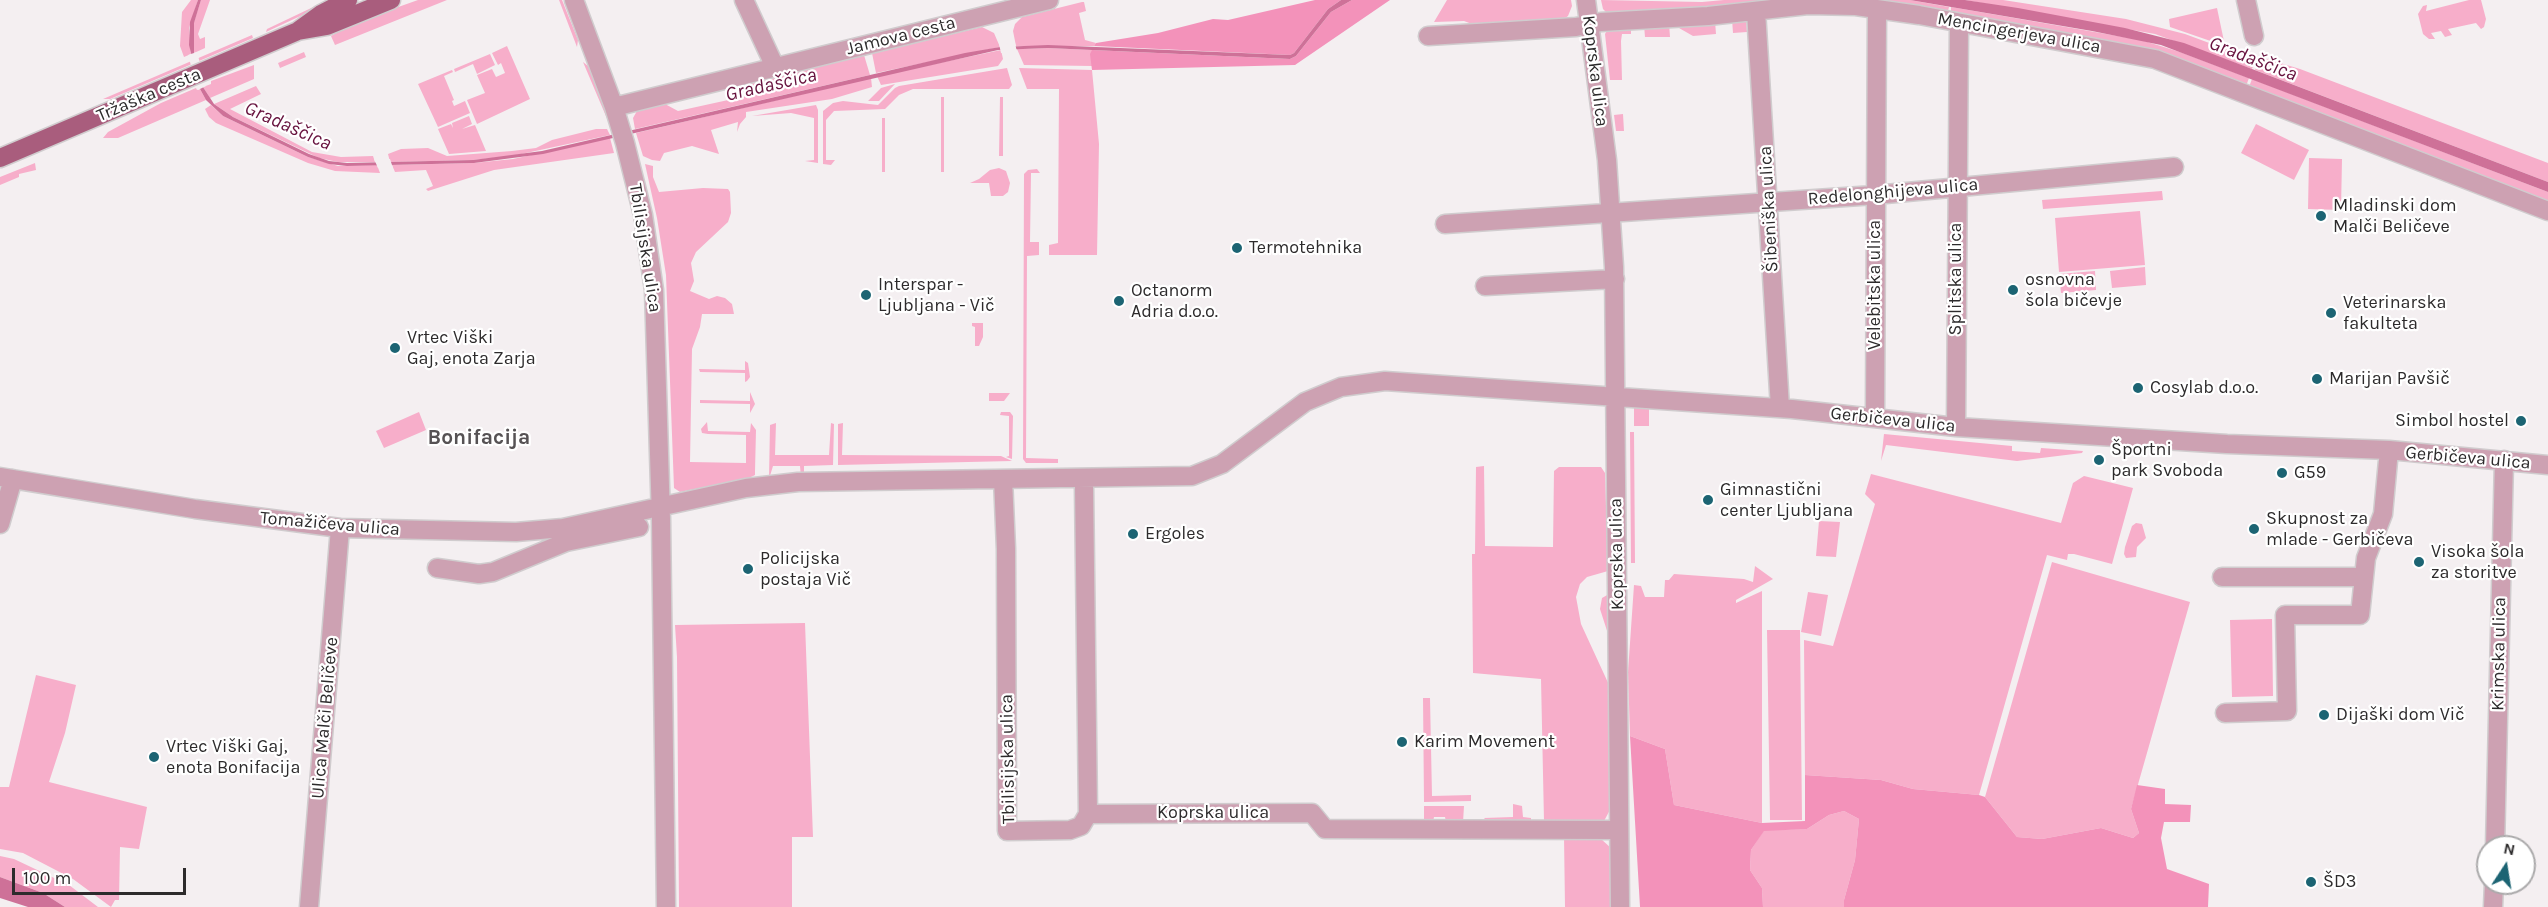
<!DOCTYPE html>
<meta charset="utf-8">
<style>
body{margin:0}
#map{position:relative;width:2548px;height:907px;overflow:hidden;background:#f4eff1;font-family:Karla,sans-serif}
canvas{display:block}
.north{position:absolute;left:2476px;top:835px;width:60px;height:60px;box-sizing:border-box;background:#fff;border:2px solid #abaaab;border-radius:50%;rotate:12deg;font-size:16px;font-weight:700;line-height:24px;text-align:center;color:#2d2b2c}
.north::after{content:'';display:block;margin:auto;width:21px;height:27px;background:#1c6473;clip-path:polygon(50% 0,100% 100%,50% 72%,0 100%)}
.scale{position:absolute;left:12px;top:868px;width:174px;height:27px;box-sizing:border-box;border:3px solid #2d2b2c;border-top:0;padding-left:8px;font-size:18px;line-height:21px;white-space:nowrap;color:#2d2b2c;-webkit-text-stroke:4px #fff;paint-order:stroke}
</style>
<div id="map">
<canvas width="2548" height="907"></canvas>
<div class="north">N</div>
<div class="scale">100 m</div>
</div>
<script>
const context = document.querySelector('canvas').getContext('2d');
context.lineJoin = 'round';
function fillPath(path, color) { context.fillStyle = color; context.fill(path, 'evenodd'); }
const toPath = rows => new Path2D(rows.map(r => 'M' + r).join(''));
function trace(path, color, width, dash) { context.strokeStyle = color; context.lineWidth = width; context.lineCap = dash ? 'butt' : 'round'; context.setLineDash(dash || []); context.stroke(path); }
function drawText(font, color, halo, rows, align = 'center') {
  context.font = font + ' Karla,sans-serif'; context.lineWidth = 4.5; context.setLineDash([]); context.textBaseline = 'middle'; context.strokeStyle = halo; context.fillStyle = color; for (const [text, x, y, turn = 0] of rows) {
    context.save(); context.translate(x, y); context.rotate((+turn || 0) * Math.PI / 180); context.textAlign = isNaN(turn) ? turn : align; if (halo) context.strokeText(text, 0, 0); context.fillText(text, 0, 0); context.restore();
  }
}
const green = toPath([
 [191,0,198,0,189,28,191,54,184,57,180,46,182,12],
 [201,0,210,0,198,34,200,39,205,37,205,48,194,53,194,22],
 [328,0,335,0,266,32,267,29],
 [418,0,447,0,335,45,331,36,356,22],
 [559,0,562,0,578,40,577,47],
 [1447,0,1571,0,1572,6,1568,16,1564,19,1472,24,1464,21,1434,22],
 [1601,0,1702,2,1724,0,1800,0,1609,15,1603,9],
 [1853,0,1910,0,1949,7,1948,11],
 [1965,0,2003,0,2126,19,2185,34,2247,57,2255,57,2255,61,2252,69,2155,34],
 [2469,0,2481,0,2486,19,2484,27,2481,29,2476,23,2448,29,2452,35,2445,37,2441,31,2431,33,2435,39,2429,39,2423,34,2418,14,2423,6,2427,5,2426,11],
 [1082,2,1084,2,1086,11,1079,13,1085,40,1096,43,1094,46,1016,46,1013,31,1015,24,1022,17],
 [1951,7,2141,40,2180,52,2249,78,2246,86,1957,16,1958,12,1951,11],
 [2217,8,2225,46,2170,27,2169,19],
 [1732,19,1746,20,1747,32,1733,33],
 [1715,21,1716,34,1693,36,1679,28,1679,23],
 [1669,23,1670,37,1645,37,1644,25],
 [1631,25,1631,34,1622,34,1621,41,1622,80,1610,80,1605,34,1608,29],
 [982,27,994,33,1000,47,876,73,872,53],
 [252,35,253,38,110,99,103,99],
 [507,46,530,99,477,124,467,100,485,93,477,75,492,69,496,77,505,73,501,63,498,65,492,53],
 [1048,48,1092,50,1092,66,1024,65,1017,49],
 [1001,50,1003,59,998,66,881,85,877,76],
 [304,52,306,57,280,68,278,63],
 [490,54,495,65,477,74,473,64,455,72,454,69],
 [864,55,870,75,635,129,633,118,637,111,665,104,678,111,751,95,739,85],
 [2257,56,2300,69,2548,163,2548,182,2255,70,2258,62],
 [583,62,588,66,610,116,611,128],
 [254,65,254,79,210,98,203,87,211,84,211,81],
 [1007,68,1012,85,1009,89,913,89,899,95,885,109,834,111,826,120,826,160,835,160,831,165,823,164,823,111,833,103,843,101,878,105,895,88,899,86],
 [1019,68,1092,70,1099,144,1097,255,1049,255,1049,245,1058,243,1059,89,1027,89],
 [452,70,453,72,444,76,454,100,452,101,454,106,465,101,470,113,438,127,418,84],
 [871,78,872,87,832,99,746,112,746,117,740,124,737,132,738,122,711,130,719,154,692,146,664,153,660,161,652,160,643,156,636,133],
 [2252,79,2548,192,2548,202,2249,87],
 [895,84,879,101,868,101,881,88],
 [256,86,261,94,230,109,312,152,341,157,373,156,375,162,338,162,319,158,233,117,214,104],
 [196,88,197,90,200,89,206,100,118,138,103,138,108,132,161,103],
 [941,97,944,97,944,172,941,172],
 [1000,97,1003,97,1003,156,999,156],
 [211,105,223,116,308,157,338,166,377,165,380,173,335,171,308,163,216,123,209,117,205,109],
 [816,105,818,110,818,163,805,161,814,160,814,118,791,113,752,116],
 [1623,114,1624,131,1616,131,1614,115],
 [469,116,472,124,462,129,475,125,486,151,449,154,438,129,451,124,453,128,452,123],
 [882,118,885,118,885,172,882,172],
 [2256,124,2309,150,2294,180,2241,153],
 [596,129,607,129,610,135,512,156,473,160,390,162,388,154,401,149,428,148,447,156,512,151,536,148,552,140],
 [610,138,614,153,494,170,428,191,426,189,433,186,426,170,395,172,392,165,474,163,513,159],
 [2309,158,2342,159,2341,210,2308,209],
 [35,163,36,170,19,174,19,177,0,185,0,177],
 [645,164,653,166,653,177,659,192,703,188,728,189,730,192,731,213,728,222,696,252,691,263,694,281,690,291,709,299,717,296,725,298,732,304,734,314,702,314,700,327,692,349,690,462,746,463,746,435,708,434,702,433,701,429,707,422,708,431,750,432,751,423,756,430,755,471,755,475,749,478,680,492,674,488,666,275,657,218],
 [999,168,1006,171,1010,183,1008,192,1003,196,991,196,989,183,970,183,979,179,990,170],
 [1037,169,1040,173,1031,173,1030,242,1039,242,1039,255,1027,256,1026,458,1058,459,1058,463,1026,463,1023,459,1024,174,1028,170],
 [2162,191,2163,200,2043,209,2042,200],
 [2140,211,2145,265,2059,272,2055,218],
 [2145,267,2146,285,2112,288,2110,271],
 [2095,271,2096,290,2061,293,2059,274],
 [972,323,983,323,983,337,979,346,975,346,975,327,972,326],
 [745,361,748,363,750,377,747,381,745,382,745,373,700,372,699,369,745,370],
 [750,392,755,404,750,413,750,404,700,403,700,400,750,401],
 [989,393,1010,393,1004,401,989,401],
 [1634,408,1649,409,1649,426,1634,426],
 [419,412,426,430,384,448,376,431],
 [1001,412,1010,412,1013,416,1012,459,1006,457,1009,456,1009,416,1000,415],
 [776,423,775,455,829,455,831,423,834,424,833,465,804,466,804,476,801,477,800,466,773,466,769,479,770,425],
 [843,423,842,455,1001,456,1012,461,838,465,838,424],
 [1625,432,1626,432,1626,563],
 [1630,432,1634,432,1635,563,1631,563],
 [1884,434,2012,446,2012,451,2040,453,2041,448,2083,451,2082,453,2017,461,1886,445,1881,461],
 [1484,466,1485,546,1553,547,1554,471,1559,467,1601,467,1605,473,1608,571,1587,577,1580,584,1576,597,1581,624,1610,687,1612,806,1604,821,1544,821,1541,679,1473,673,1472,554,1475,554,1476,467],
 [1871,474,2061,523,2073,483,2084,476,2133,488,2112,564,2074,554,2068,554,2067,560,2047,555,1979,795,1913,789,1881,780,1805,775,1804,640,1833,646,1875,504,1865,494],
 [1819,521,1840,522,1836,557,1816,556],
 [2136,523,2142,524,2146,538,2137,547,2136,557,2126,558,2124,554,2125,547,2132,526],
 [2052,562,2190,602,2131,809,2139,833,2133,838,2101,828,2042,839,2017,837,1985,797],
 [1755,566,1773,579,1736,600,1736,603,1762,591,1762,823,1674,805,1665,749,1630,736,1628,672,1634,585,1641,586,1645,597,1664,597,1665,580,1669,580,1674,574,1744,579,1753,582],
 [1808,592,1828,595,1821,636,1801,632],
 [1609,594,1610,640,1600,609,1602,598],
 [2272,619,2273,696,2232,697,2230,620],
 [805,623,813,837,792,837,792,907,679,907,677,657,675,625],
 [672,627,676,907,673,907],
 [1767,630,1800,630,1802,820,1770,820],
 [36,675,76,685,65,733,49,782,147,807,139,849,120,847,119,900,115,900,111,907,73,879,23,853,0,849,0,787,9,787],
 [1423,698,1430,698,1432,796,1471,795,1471,801,1424,802],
 [1513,804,1522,806,1523,817,1531,818,1531,822,1487,821,1484,818,1513,817],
 [1424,806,1464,806,1463,822,1446,822,1445,817,1434,817,1433,822,1424,821],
 [1844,811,1859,819,1855,860,1844,900,1844,907,1763,907,1762,888,1750,870,1751,850,1764,830,1807,829,1829,815],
 [1564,836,1601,839,1611,848,1611,907,1565,907],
 [0,856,14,859,69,885,98,907,65,907,43,893,0,877]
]);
const forest = toPath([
 [1315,0,1341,0,1328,9,1294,53,1290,55,1094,46,1096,43,1158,33,1213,19,1228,20],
 [1352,0,1390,0,1295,65,1092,70,1090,54,1092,50,1290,59,1296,56,1331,12],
 [1630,736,1665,749,1674,805,1762,823,1805,821,1805,775,1881,780,1913,789,1979,795,1985,797,2017,837,2042,839,2101,828,2133,838,2139,833,2131,809,2137,785,2165,789,2165,804,2191,805,2190,822,2164,822,2161,838,2167,869,2209,884,2208,907,1844,907,1844,900,1855,860,1859,819,1844,811,1829,815,1807,829,1764,831,1751,850,1750,870,1762,888,1763,907,1640,907]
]);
const water = toPath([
 [198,0,201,0,194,23,194,53,203,87,214,104,233,117,309,154,329,161,347,163,473,160,542,151,965,53,1000,47,1048,45,1290,55,1294,53,1328,9,1341,0,1352,0,1331,12,1296,56,1290,59,1048,48,998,50,543,154,474,163,347,166,329,164,308,157,223,116,206,100,200,89,189,45,190,22],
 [1910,0,1965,0,2018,8,2125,28,2184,43,2548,182,2548,192,2161,45,2092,31],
 [0,877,43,893,65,907,28,907,0,898]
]);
const pier = toPath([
 [1015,43,1017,52,1001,53,999,44],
 [197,52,206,86,198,90,188,55],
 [374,159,390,159,393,168,378,168]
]);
const minor = toPath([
 [574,0,614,107,625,143,643,215,654,290,661,519,666,907],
 [744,0,775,67],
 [1586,0,1607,160,1614,267,1620,907],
 [2246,0,2254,36],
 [1756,11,1780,408],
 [1428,36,1576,27,1601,22,1708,16,1808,5,1856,6,1919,15,2155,59,2548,211],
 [614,107,1049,0],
 [1445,224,1875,195,2174,167],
 [1485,286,1615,279],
 [1875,417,1877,9],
 [1956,427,1959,23],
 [0,477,195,509,340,528,516,532,563,528,746,488,798,482,1192,476,1222,464,1305,402,1341,387,1385,381,1792,409,1956,427,2227,444,2389,450,2548,465],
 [1003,479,1006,549,1007,831,1070,830,1081,826,1088,814,1084,485,1081,478],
 [0,524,13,479],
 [437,568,479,574,493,572,566,542,639,527],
 [2222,577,2364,577],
 [2225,713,2287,711,2285,615,2360,615,2366,558,2383,514,2389,450],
 [1088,814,1312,813,1325,829,1619,830],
 [2495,847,2504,460],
 [309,907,340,528],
 [2493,907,2494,883]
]);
const major = toPath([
 [299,30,321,14,348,0],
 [0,158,298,31,327,26,391,0]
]);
const markers = [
 [2321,216,6,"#1c6473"],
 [1237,248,6,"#1c6473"],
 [2013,290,6,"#1c6473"],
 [866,295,6,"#1c6473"],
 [1119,301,6,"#1c6473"],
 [2331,313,6,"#1c6473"],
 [395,348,6,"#1c6473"],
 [2317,379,6,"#1c6473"],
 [2138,388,6,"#1c6473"],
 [2521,421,6,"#1c6473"],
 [2099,460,6,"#1c6473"],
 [2282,473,6,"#1c6473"],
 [1708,500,6,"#1c6473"],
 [2254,529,6,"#1c6473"],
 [1133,534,6,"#1c6473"],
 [2419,562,6,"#1c6473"],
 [748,569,6,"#1c6473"],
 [2324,715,6,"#1c6473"],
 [1402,742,6,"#1c6473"],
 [154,757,6,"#1c6473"],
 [2311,882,6,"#1c6473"]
];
const streetNames = [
 ["Mencingerjeva ulica",2019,33,10],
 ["Jamova cesta",901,36,-14],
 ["Koprska ulica",1595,71,83],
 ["Tržaška cesta",149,95,-23],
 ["Redelonghijeva ulica",1893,192,-5],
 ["Šibeniška ulica",1769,209,-93],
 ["Tbilisijska ulica",645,248,81],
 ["Splitska ulica",1956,279,-90],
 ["Velebitska ulica",1875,285,-90],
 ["Gerbičeva ulica",1893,420,6],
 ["Gerbičeva ulica",2468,458,5],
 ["Tomažičeva ulica",330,524,5],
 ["Koprska ulica",1617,554,-91],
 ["Krimska ulica",2499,654,-89],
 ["Ulica Malči Beličeve",325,718,-85],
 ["Tbilisijska ulica",1008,759,-91],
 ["Koprska ulica",1213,813]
];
const poiNames = [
 ["Mladinski dom",2333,206],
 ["Malči Beličeve",2333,227],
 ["Termotehnika",1249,248],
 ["osnovna",2025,280],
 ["šola bičevje",2025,301],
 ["Interspar -",878,285],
 ["Ljubljana - Vič",878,306],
 ["Octanorm",1131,291],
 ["Adria d.o.o.",1131,312],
 ["Veterinarska",2343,303],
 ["fakulteta",2343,324],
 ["Vrtec Viški",407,338],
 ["Gaj, enota Zarja",407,359],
 ["Marijan Pavšič",2329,379],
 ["Cosylab d.o.o.",2150,388],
 ["Simbol hostel",2509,421,"right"],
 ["Športni",2111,450],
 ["park Svoboda",2111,471],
 ["G59",2294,473],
 ["Gimnastični",1720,490],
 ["center Ljubljana",1720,511],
 ["Skupnost za",2266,519],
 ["mlade - Gerbičeva",2266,540],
 ["Ergoles",1145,534],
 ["Visoka šola",2431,552],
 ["za storitve",2431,573],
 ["Policijska",760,559],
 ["postaja Vič",760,580],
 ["Dijaški dom Vič",2336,715],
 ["Karim Movement",1414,742],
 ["Vrtec Viški Gaj,",166,747],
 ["enota Bonifacija",166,768],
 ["ŠD3",2323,882]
];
const waterNames = [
 ["Gradaščica",2253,59,21],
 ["Gradaščica",771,85,-13],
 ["Gradaščica",288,126,24]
];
const quarterNames = [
 ["Bonifacija",479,438]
];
fillPath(green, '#f7aeca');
fillPath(forest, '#f392ba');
fillPath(water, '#ce7198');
fillPath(pier, '#f4eff1');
trace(minor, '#d0ccce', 21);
trace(major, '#d0ccce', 21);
trace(minor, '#cda1b2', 18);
trace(major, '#a95d7d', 18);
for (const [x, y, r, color] of markers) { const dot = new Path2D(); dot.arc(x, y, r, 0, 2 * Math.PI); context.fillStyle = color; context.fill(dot); trace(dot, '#fff', 2); }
drawText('18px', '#2d2b2c', '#fff', streetNames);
drawText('18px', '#2d2b2c', '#fff', poiNames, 'left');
drawText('italic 20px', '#67123e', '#fff', waterNames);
drawText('bold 21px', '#565254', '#fff', quarterNames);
</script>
